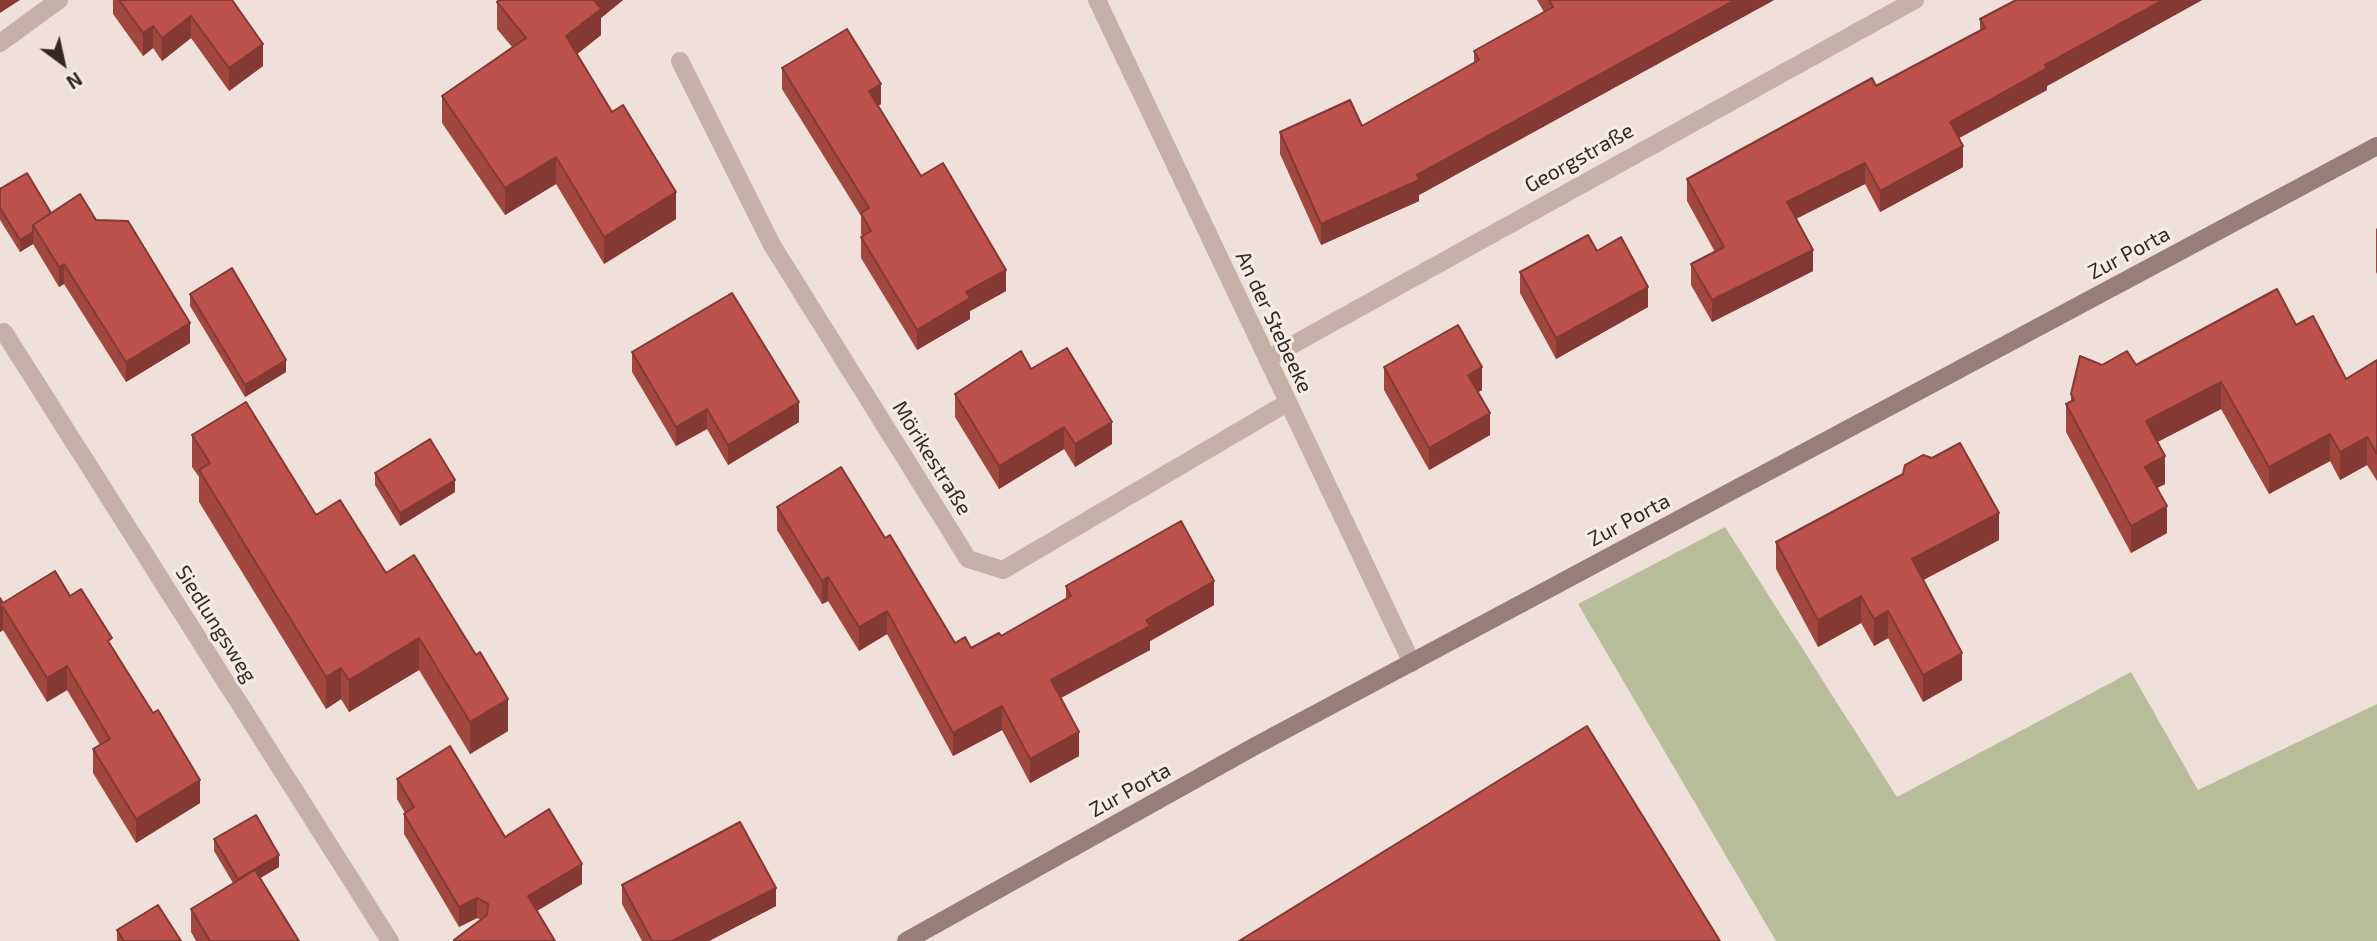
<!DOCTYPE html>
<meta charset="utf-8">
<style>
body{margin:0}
#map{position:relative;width:2377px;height:941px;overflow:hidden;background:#efe1d9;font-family:"Exo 2",sans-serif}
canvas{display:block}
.north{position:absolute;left:28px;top:28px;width:70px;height:70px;-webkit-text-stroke:5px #f7ece5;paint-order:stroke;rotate:147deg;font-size:19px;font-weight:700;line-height:28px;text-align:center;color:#332827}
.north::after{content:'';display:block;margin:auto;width:24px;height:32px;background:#332827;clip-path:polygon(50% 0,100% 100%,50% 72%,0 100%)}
</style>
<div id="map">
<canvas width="2377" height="941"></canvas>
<div class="north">N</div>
</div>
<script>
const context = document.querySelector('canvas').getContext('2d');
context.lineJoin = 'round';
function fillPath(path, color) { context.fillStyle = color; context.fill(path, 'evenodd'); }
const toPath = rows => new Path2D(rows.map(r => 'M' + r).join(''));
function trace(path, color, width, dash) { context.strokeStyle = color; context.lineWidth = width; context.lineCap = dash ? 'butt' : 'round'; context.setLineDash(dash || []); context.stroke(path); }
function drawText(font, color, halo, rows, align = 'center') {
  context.font = font + ' "Exo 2",sans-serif'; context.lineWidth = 6; context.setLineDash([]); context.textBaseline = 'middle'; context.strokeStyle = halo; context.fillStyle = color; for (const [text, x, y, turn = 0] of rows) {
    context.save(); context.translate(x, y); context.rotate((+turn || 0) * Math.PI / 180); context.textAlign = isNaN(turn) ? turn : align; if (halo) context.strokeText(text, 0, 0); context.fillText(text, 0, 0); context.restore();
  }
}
const green = toPath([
 [1725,527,1897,797,2131,672,2198,790,2377,704,2377,941,1776,941,1578,604]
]);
const street = toPath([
 [1097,0,1412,663],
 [0,43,59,0],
 [680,61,772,245,968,559,1003,570,1287,403],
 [4,332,390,941],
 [1267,359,1915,0]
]);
const secondary = toPath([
 [906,941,1257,745,2377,146]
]);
const wall = toPath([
 [113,0,232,0,263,66,229,91,191,38,162,61,153,48,143,56,113,14],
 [499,0,623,0,601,18,601,35,577,54,676,219,604,264,556,184,505,215,442,123,442,96,512,47,497,29,497,2],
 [1537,0,1774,0,1419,195,1419,201,1321,245,1280,154,1280,132,1362,126,1474,63,1474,51,1544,12],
 [2016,0,2202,0,2047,86,2047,90,1959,138,1963,167,1880,212,1865,184,1796,219,1813,271,1712,322,1691,285,1691,264,1715,252,1687,201,1687,179,1876,86,1980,31,1980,19],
 [782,68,881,104,878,106,921,176,1006,291,970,311,970,319,917,350,861,258,861,237,862,236,861,234,861,216,782,89],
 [0,189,51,213,96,220,190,343,126,382,64,284,59,287,33,244,20,252,0,220],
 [2377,228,2377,274,2376,272,2376,229],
 [1597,251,1648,307,1556,359,1520,293,1520,272],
 [190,294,286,372,245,397,190,306],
 [2296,325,2346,379,2377,360,2377,481,2367,465,2340,480,2330,461,2269,494,2221,409,2157,442,2165,484,2157,488,2167,533,2131,553,2066,432,2066,404,2071,402,2071,394,2102,365,2136,365],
 [632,352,799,422,728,465,707,429,676,446,632,372],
 [1384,367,1482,390,1478,392,1490,435,1429,470,1384,390],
 [1031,369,1112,444,1075,467,1064,449,999,489,955,417,955,394],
 [192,435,316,515,386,573,508,731,470,754,419,670,349,712,341,699,326,709,199,502,199,477,192,467],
 [375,473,455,492,400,526,375,485],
 [777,507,885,538,955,643,971,648,1001,636,1066,599,1066,586,1214,605,1150,641,1150,650,1061,698,1079,756,1030,783,1002,730,953,756,887,634,859,651,828,601,822,604,777,530],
 [1999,540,1923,580,1962,680,1923,702,1888,638,1874,646,1861,623,1818,647,1776,569,1776,542],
 [70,596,112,647,200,803,136,843,93,773,93,749,100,745,67,690,47,702,3,630,0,632,0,598,3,603],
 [397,779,505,837,582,884,537,911,481,920,477,918,459,927,404,834,404,814,405,813,397,799],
 [214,839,279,867,260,878,299,941,196,941,191,932,191,909,233,883,214,851],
 [622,885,776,906,709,941,642,941,622,904],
 [117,930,181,941,117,941]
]);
const shadedWall = toPath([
 [0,0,20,0,0,13],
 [593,0,623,0,601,18,601,35,566,63,566,36],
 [1735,0,1774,0,1419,195,1419,201,1321,245,1321,224,1417,175],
 [2163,0,2202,0,2047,86,2047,90,1950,143,1950,122,2045,65],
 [191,16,191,38,162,61,162,38],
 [153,26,153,48,143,56,143,33],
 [263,44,263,66,229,91,229,68],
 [881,84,881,104,869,112,869,91],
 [1963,146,1963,167,1880,212,1880,191],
 [556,157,556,184,505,215,505,188],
 [1865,163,1865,184,1787,223,1787,202],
 [676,192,676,219,604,264,604,237],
 [33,232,33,244,20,252,20,240],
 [1813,250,1813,271,1712,322,1712,300],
 [64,264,64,284,59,287,59,267],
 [1006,270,1006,291,970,311,970,319,917,350,917,330,966,292],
 [1648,287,1648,307,1556,359,1556,338],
 [190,323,190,343,126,382,126,362],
 [286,360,286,372,245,397,245,385],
 [1482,367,1482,390,1468,398,1468,375],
 [2221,382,2221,409,2146,448,2146,421],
 [799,402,799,422,728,465,728,445],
 [707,409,707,429,676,446,676,427],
 [1490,413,1490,435,1429,470,1429,448],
 [1112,422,1112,444,1075,467,1075,444],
 [1064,427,1064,449,999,489,999,466],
 [2330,434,2330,461,2269,494,2269,467],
 [2367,437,2367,465,2340,480,2340,452],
 [2165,456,2165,484,2145,494,2145,467],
 [455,480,455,492,400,526,400,513],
 [2167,506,2167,533,2131,553,2131,526],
 [1999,513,1999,540,1912,586,1912,559],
 [828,577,828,601,822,604,822,581],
 [1214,581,1214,605,1150,641,1150,650,1051,703,1051,680,1146,620],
 [1861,596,1861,623,1818,647,1818,620],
 [3,607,3,630,0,632,0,608],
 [887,611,887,634,859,651,859,627],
 [1888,611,1888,638,1874,646,1874,619],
 [419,638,419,670,349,712,349,680],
 [1962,653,1962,680,1923,702,1923,675],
 [67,666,67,690,47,702,47,678],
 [341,668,341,699,326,709,326,677],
 [508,699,508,731,470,754,470,722],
 [1002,706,1002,730,953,756,953,733],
 [1079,732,1079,756,1030,783,1030,759],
 [200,780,200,803,136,843,136,819],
 [279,855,279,867,238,891,238,879],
 [582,864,582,884,528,916,528,896],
 [776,888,776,906,709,941,672,941],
 [477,898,477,918,459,927,459,907]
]);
const building = toPath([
 [119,0,232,0,263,44,229,68,191,16,162,38,153,26,143,33,119,0],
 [499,0,594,0,601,9,566,36,612,112,623,105,676,192,604,237,556,157,505,188,442,96,526,38,497,2,499,0],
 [1549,0,1735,0,1417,175,1419,180,1321,224,1280,132,1350,100,1362,126,1479,60,1474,51,1553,7,1549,0],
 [2016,0,2163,0,2045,65,2047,68,1950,122,1963,146,1880,191,1865,163,1787,202,1813,250,1712,300,1691,264,1724,247,1687,179,1872,78,1876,86,1985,28,1980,19,2016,0],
 [847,29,881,84,869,91,921,176,943,163,1006,270,966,292,970,298,917,330,861,237,871,231,861,213,869,208,782,68,847,29],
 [27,173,51,213,33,225,33,232,20,240,0,208,0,189,27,173],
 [80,194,96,220,128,221,190,323,126,362,64,264,59,267,33,225,80,194],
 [1588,235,1597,251,1621,237,1648,287,1556,338,1520,272,1588,235],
 [232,268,286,360,245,385,190,294,232,268],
 [2277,289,2296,325,2313,316,2346,379,2377,360,2377,454,2367,437,2340,452,2330,434,2269,467,2221,382,2146,421,2165,456,2145,467,2167,506,2131,526,2066,404,2074,400,2071,394,2080,356,2102,365,2127,351,2136,365,2277,289],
 [732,293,799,402,728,445,707,409,676,427,632,352,732,293],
 [1458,325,1482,367,1468,375,1490,413,1429,448,1384,367,1458,325],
 [1067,348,1112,422,1075,444,1064,427,999,466,955,394,1021,351,1031,369,1067,348],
 [246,402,316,515,340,500,386,573,414,555,476,655,480,652,508,699,470,722,419,638,349,680,341,668,326,677,199,470,210,463,192,435,246,402],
 [430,439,455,480,400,513,375,473,430,439],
 [1960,443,1999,513,1912,559,1962,653,1923,675,1888,611,1874,619,1861,596,1818,620,1776,542,1903,474,1905,465,1923,455,1932,458,1960,443],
 [841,467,885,538,890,535,955,643,965,637,971,648,999,633,1001,636,1071,596,1066,586,1181,521,1214,581,1146,620,1150,626,1051,680,1079,732,1030,759,1002,706,953,733,887,611,859,627,828,577,822,581,777,507,841,467],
 [55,571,70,596,81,589,112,638,108,641,153,713,158,710,200,780,136,819,93,749,110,739,67,666,47,678,3,607,0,608,0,598,3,603,55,571],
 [1587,726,1720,941,1239,941,1587,726],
 [450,746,505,837,549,809,582,864,528,896,555,941,454,941,454,940,487,915,488,904,477,898,459,907,404,814,414,807,397,779,450,746],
 [256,815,279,855,238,879,214,839,256,815],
 [740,822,776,888,672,941,652,941,622,885,740,822],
 [255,870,299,941,210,941,191,909,255,870],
 [158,905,181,941,124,941,117,930,158,905]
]);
const streetNames = [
 ["Georgstraße",1579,158,-29],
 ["Zur Porta",2129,253,-28],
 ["An der Stebeeke",1274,322,65],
 ["Mörikestraße",932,458,58],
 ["Zur Porta",1629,520,-28],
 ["Siedlungsweg",216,624,58],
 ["Zur Porta",1130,790,-29]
];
fillPath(green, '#b7bc9b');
trace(street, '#c6afa7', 18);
trace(secondary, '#997e78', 18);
fillPath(wall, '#a24740');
fillPath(shadedWall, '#843934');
fillPath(building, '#bc524b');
trace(building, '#843934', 2);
drawText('21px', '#332827', '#f7ece5', streetNames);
</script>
